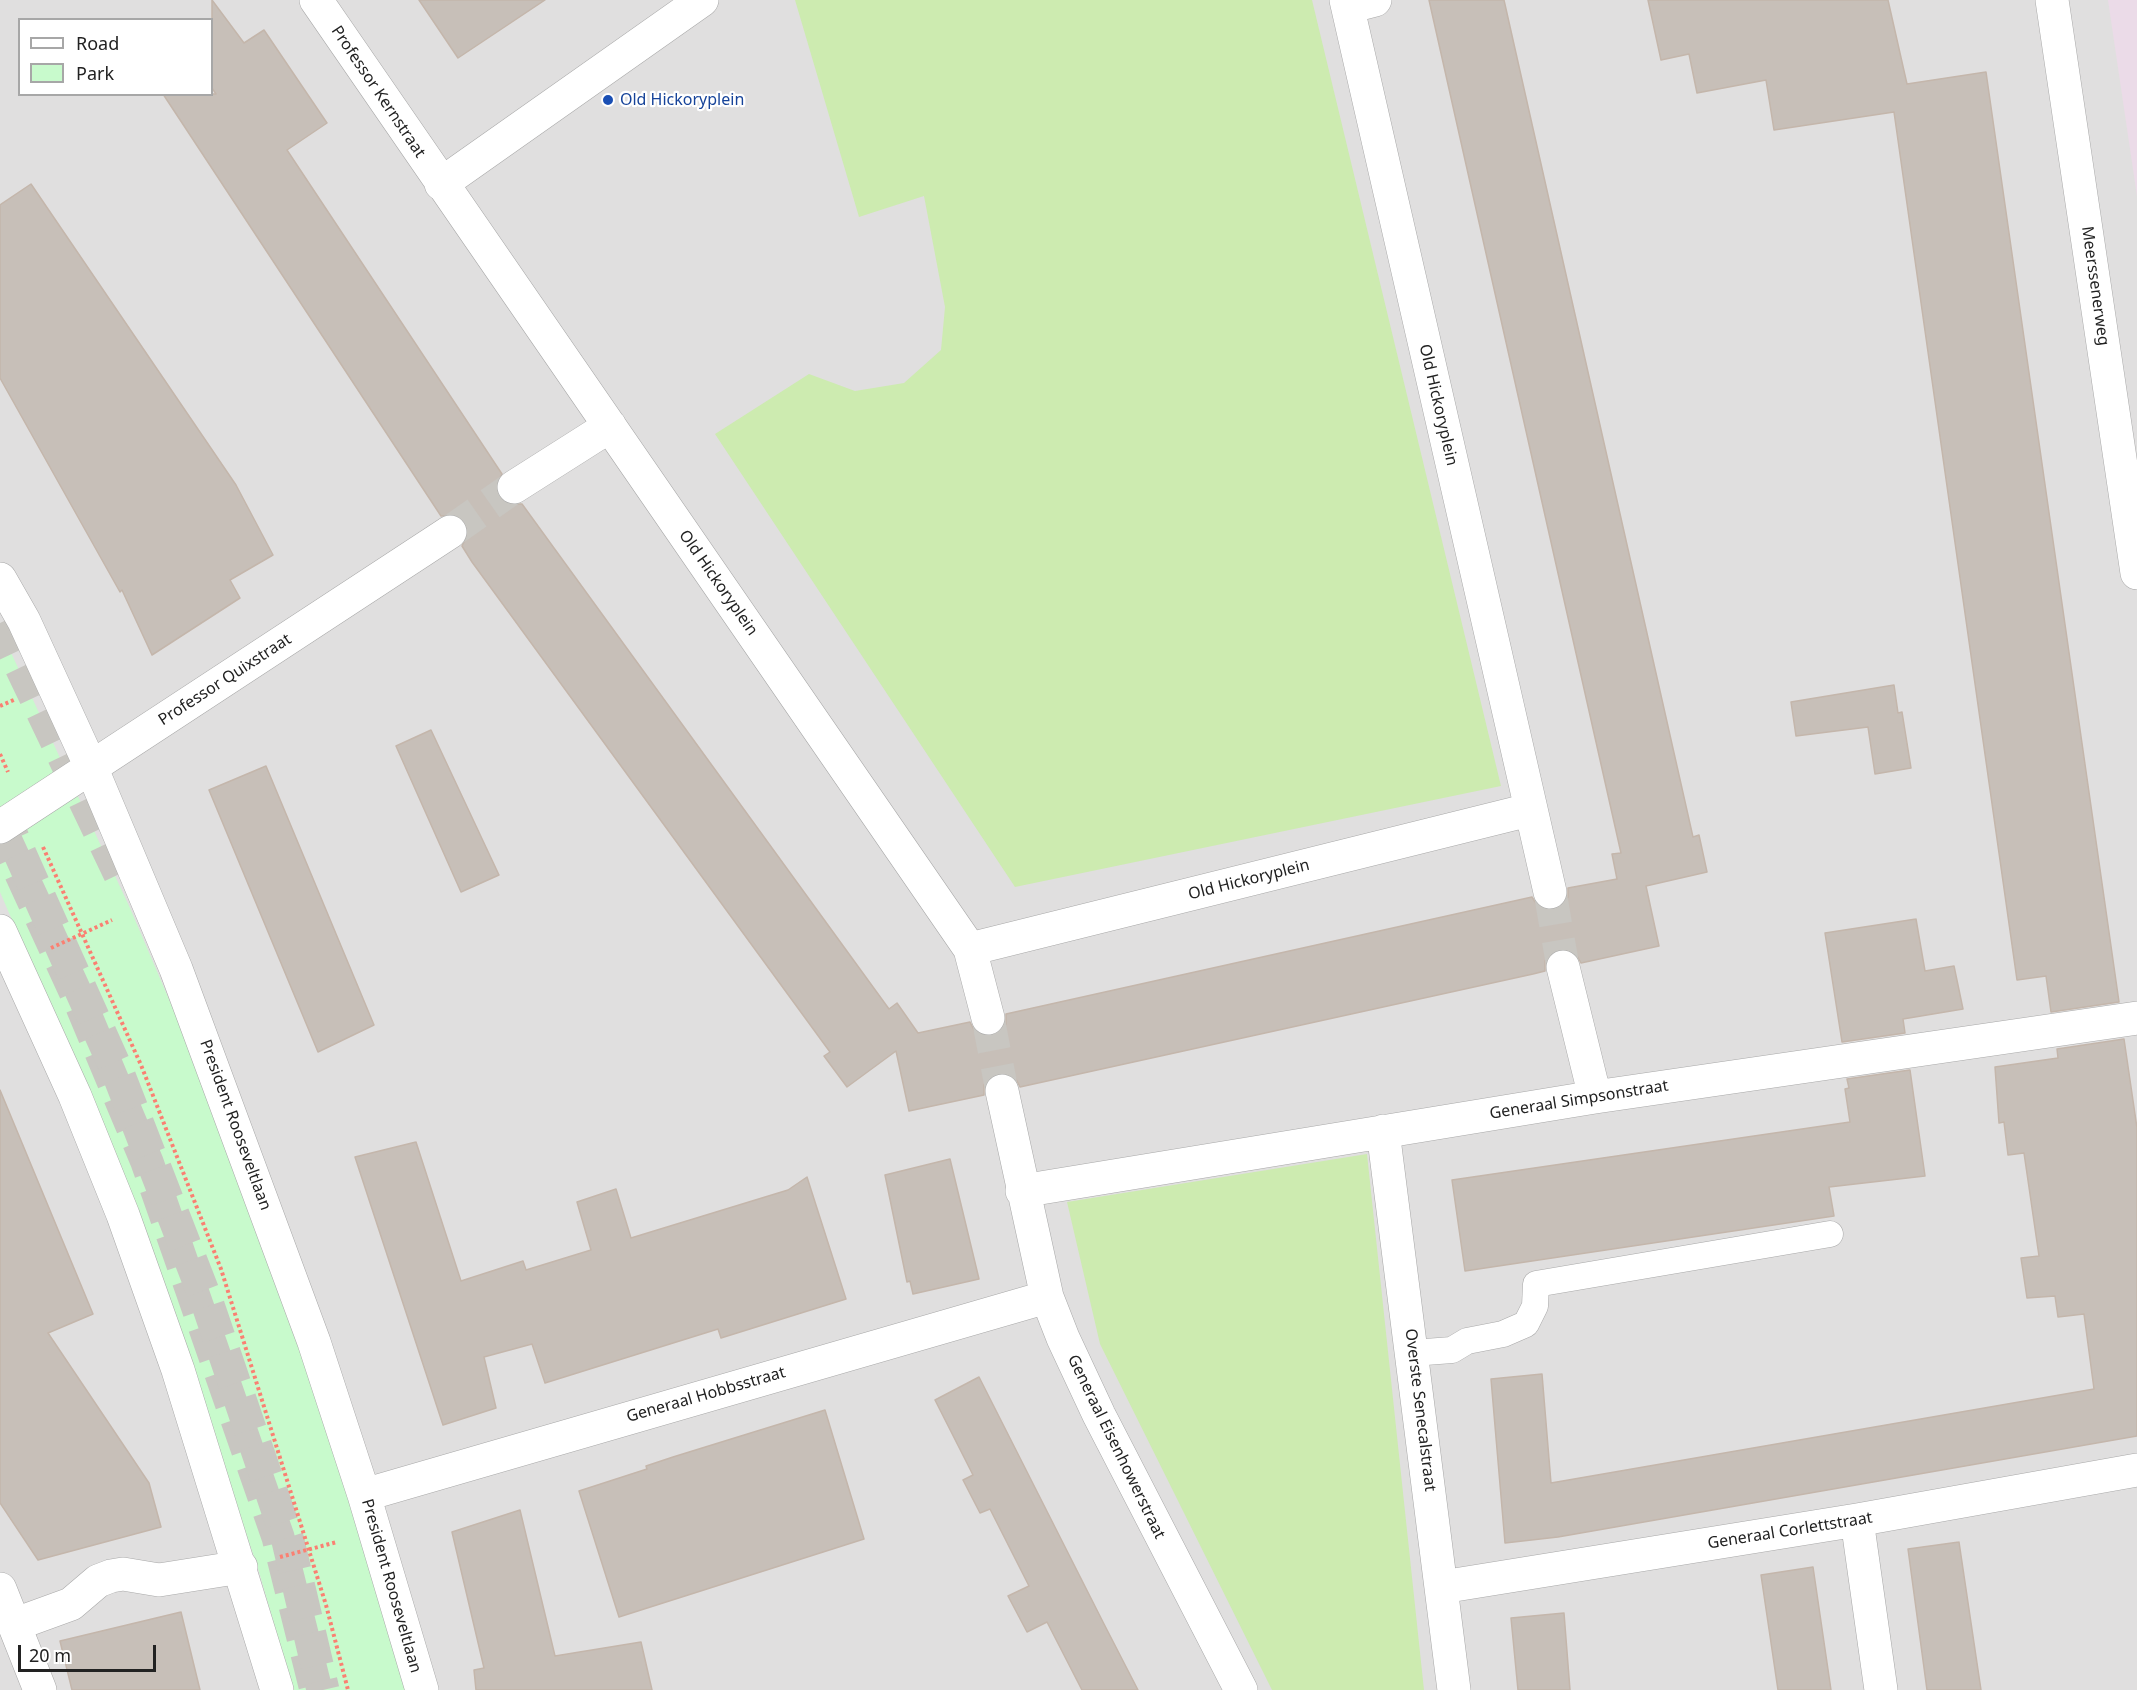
<!DOCTYPE html>
<style>
body{margin:0}
#map{position:relative;width:2137px;height:1690px;overflow:hidden;background:#f2efe9;font-family:"Noto Sans",sans-serif}
canvas{display:block}
.legend{position:absolute;left:18px;top:18px;width:195px;height:78px;box-sizing:border-box;background:#fff;border:2px solid #a7a7a7;margin:0;padding:8px 10px;list-style:none;font-size:18px;color:#222}
.legend li{display:flex;align-items:center;gap:12px;height:30px}
.legend b{width:30px;border:2px solid #a7a7a7}
.scale{position:absolute;left:18px;top:1645px;width:138px;height:27px;box-sizing:border-box;border:3px solid #222;border-top:0;padding-left:8px;font-size:18px;line-height:21px;white-space:nowrap;color:#222;-webkit-text-stroke:4px #fff;paint-order:stroke}
</style>
<div id="map">
<canvas width="2137" height="1690"></canvas>
<ul class="legend">
<li><b style="height:8px;background:#fff"></b>Road</li>
<li><b style="height:16px;background:#c8facc"></b>Park</li>
</ul>
<div class="scale">20 m</div>
</div>
<script>
const context = document.querySelector('canvas').getContext('2d');
context.lineJoin = 'round';
function fillPath(path, color) { context.fillStyle = color; context.fill(path, 'evenodd'); }
const toPath = rows => new Path2D(rows.map(r => 'M' + r).join(''));
function trace(path, color, width, dash) { context.strokeStyle = color; context.lineWidth = width; context.lineCap = dash ? 'butt' : 'round'; context.setLineDash(dash || []); context.stroke(path); }
function drawText(font, color, halo, rows, align = 'center') {
  context.font = font + ' "Noto Sans",sans-serif'; context.lineWidth = 4.5; context.setLineDash([]); context.textBaseline = 'middle'; context.strokeStyle = halo; context.fillStyle = color; for (const [text, x, y, turn = 0] of rows) {
    context.save(); context.translate(x, y); context.rotate((+turn || 0) * Math.PI / 180); context.textAlign = isNaN(turn) ? turn : align; if (halo) context.strokeText(text, 0, 0); context.fillText(text, 0, 0); context.restore();
  }
}
const residential = toPath([
 [0,0,2137,0,2137,1690,0,1690],
 [20,20,212,20,212,94,20,94]
]);
const industrial = toPath([
 [2108,0,2137,0,2137,196]
]);
const grass = toPath([
 [795,0,1312,0,1501,786,1015,887,715,434,809,374,855,391,904,383,941,350,945,307,924,196,859,217],
 [1367,1154,1424,1690,1272,1690,1100,1344,1067,1202]
]);
const park = toPath([
 [0,629,130,908,223,1126,363,1529,407,1690,293,1690,257,1565,101,1127,0,892]
]);
const building = toPath([
 [212,0,244,43,264,30,327,123,287,150,502,474,495,487,499,498,506,504,522,504,889,1009,897,1003,918,1033,970,1022,975,1032,982,1036,992,1036,1002,1031,1006,1024,1006,1014,1532,897,1537,905,1544,910,1554,910,1563,905,1568,897,1568,888,1617,879,1612,854,1621,853,1429,0,1504,0,1693,837,1699,835,1707,872,1646,886,1659,946,1581,963,1576,954,1568,949,1559,949,1550,954,1545,961,1545,971,1533,974,1020,1087,1016,1079,1008,1073,997,1073,989,1078,984,1085,984,1095,909,1111,896,1051,847,1087,824,1056,830,1052,472,562,462,546,469,532,465,521,458,515,441,516,163,94,216,94,212,88,212,0],
 [419,0,545,0,458,58,419,0],
 [1648,0,1888,0,1907,84,1986,72,2119,1002,2051,1012,2046,976,2017,980,1894,112,1774,130,1766,80,1697,93,1689,54,1661,60,1648,0],
 [31,184,236,485,273,555,230,580,240,598,152,655,122,590,120,592,0,378,0,205,31,184],
 [1894,685,1898,713,1902,712,1911,768,1875,774,1868,727,1796,736,1791,702,1894,685],
 [431,730,499,875,461,892,396,746,431,730],
 [266,766,374,1025,318,1052,209,790,266,766],
 [1916,919,1925,971,1954,966,1963,1009,1903,1019,1905,1033,1842,1042,1825,933,1916,919],
 [2124,1039,2137,1128,2137,1436,1558,1537,1505,1543,1491,1379,1542,1374,1551,1483,2094,1389,2084,1314,2058,1317,2055,1296,2027,1298,2021,1258,2039,1256,2024,1153,2008,1155,2004,1122,1999,1123,1995,1067,2058,1058,2057,1049,2124,1039],
 [1910,1070,1925,1176,1829,1187,1834,1216,1465,1271,1452,1180,1850,1122,1845,1089,1849,1088,1847,1079,1910,1070],
 [0,1090,93,1314,48,1333,149,1483,161,1527,38,1560,0,1503,0,1090],
 [416,1142,461,1281,523,1261,526,1270,591,1250,577,1202,616,1189,631,1238,788,1190,807,1177,846,1299,721,1338,718,1329,545,1383,532,1344,484,1357,496,1408,443,1425,355,1157,416,1142],
 [950,1159,979,1279,913,1294,910,1281,907,1282,885,1175,950,1159],
 [979,1377,1104,1624,1138,1690,1082,1690,1047,1622,1027,1632,1008,1596,1029,1586,990,1509,980,1513,963,1480,973,1475,935,1400,979,1377],
 [825,1410,864,1539,619,1617,579,1491,647,1469,646,1466,673,1457,825,1410],
 [520,1510,555,1656,641,1642,652,1690,476,1690,474,1670,484,1668,452,1532,520,1510],
 [1959,1542,1981,1690,1927,1690,1908,1549,1959,1542],
 [1813,1567,1831,1690,1778,1690,1761,1575,1813,1567],
 [181,1612,200,1690,72,1690,60,1641,181,1612],
 [1564,1613,1570,1690,1518,1690,1511,1618,1564,1613]
]);
const minorTunnel = toPath([
 [450,532,514,487],
 [1550,892,1563,967],
 [988,1018,1002,1091]
]);
const trunkTunnel = toPath([
 [0,828,80,1002,147,1162,278,1537,316,1690]
]);
const motorwayTunnel = toPath([
 [0,623,126,887],
 [0,809,118,1073,207,1302,288,1541,323,1690]
]);
const path = toPath([
 [0,706,16,699],
 [0,754,8,772],
 [43,847,141,1065,221,1269,326,1605,348,1690],
 [51,948,112,920],
 [280,1557,337,1542]
]);
const service = toPath([
 [1412,1353,1452,1350,1467,1341,1503,1334,1526,1324,1535,1306,1536,1284,1830,1234]
]);
const pedestrian = toPath([
 [16,1624,71,1604,98,1581,111,1576,123,1574,159,1580,241,1567]
]);
const minor = toPath([
 [316,0,970,949,988,1018],
 [1346,0,1550,892],
 [2052,0,2137,573],
 [1348,7,1375,0],
 [441,184,702,0],
 [514,487,610,426],
 [0,579,24,621,91,767,176,969,314,1342,364,1495,422,1690],
 [0,827,450,532],
 [0,931,75,1096,123,1215,178,1370,277,1690],
 [970,949,1529,810],
 [1563,967,1595,1097],
 [1002,1091,1047,1297,1063,1338,1099,1415,1241,1690],
 [1383,1131,1454,1690],
 [1022,1191,1595,1097,2137,1018],
 [364,1495,1047,1297],
 [1857,1520,1881,1690],
 [1442,1587,1857,1520,2137,1470],
 [0,1589,40,1690]
]);
const markers = [
 [608,100,6,"#1a4fb4"]
];
const streetNames = [
 ["Professor Kernstraat",378,92,56],
 ["Meerssenerweg",2095,286,82],
 ["Old Hickoryplein",1438,405,77],
 ["Old Hickoryplein",718,583,55],
 ["Professor Quixstraat",225,680,-33],
 ["Old Hickoryplein",1249,880,-14],
 ["Generaal Simpsonstraat",1579,1100,-9],
 ["President Rooseveltlaan",235,1125,70],
 ["Generaal Hobbsstraat",706,1395,-16],
 ["Overste Senecalstraat",1420,1410,83],
 ["Generaal Eisenhowerstraat",1116,1447,64],
 ["Generaal Corlettstraat",1790,1531,-9],
 ["President Rooseveltlaan",391,1586,74]
];
const transitNames = [
 ["Old Hickoryplein",620,100]
];
fillPath(residential, '#e0dfdf');
fillPath(industrial, '#ebdbe8');
fillPath(grass, '#cdebb0');
fillPath(park, '#c8facc');
fillPath(building, '#c7bfb8');
trace(building, '#c4b6ab', 1.5);
trace(minorTunnel, '#c8c6c1', 33, [33, 16]);
trace(trunkTunnel, '#c8c6c1', 33, [33, 16]);
trace(motorwayTunnel, '#c8c6c1', 33, [33, 16]);
trace(service, '#a9a9a9', 27);
trace(pedestrian, '#a9a9a9', 34);
trace(minor, '#a9a9a9', 34);
trace(path, '#fa8072', 4, [3, 3]);
trace(service, '#fff', 26);
trace(pedestrian, '#fff', 33);
trace(minor, '#fff', 33);
for (const [x, y, r, color] of markers) { const dot = new Path2D(); dot.arc(x, y, r, 0, 2 * Math.PI); context.fillStyle = color; context.fill(dot); trace(dot, '#fff', 2); }
drawText('16px', '#222', '#fff', streetNames);
drawText('16px', '#164399', '#fff', transitNames, 'left');
</script>
